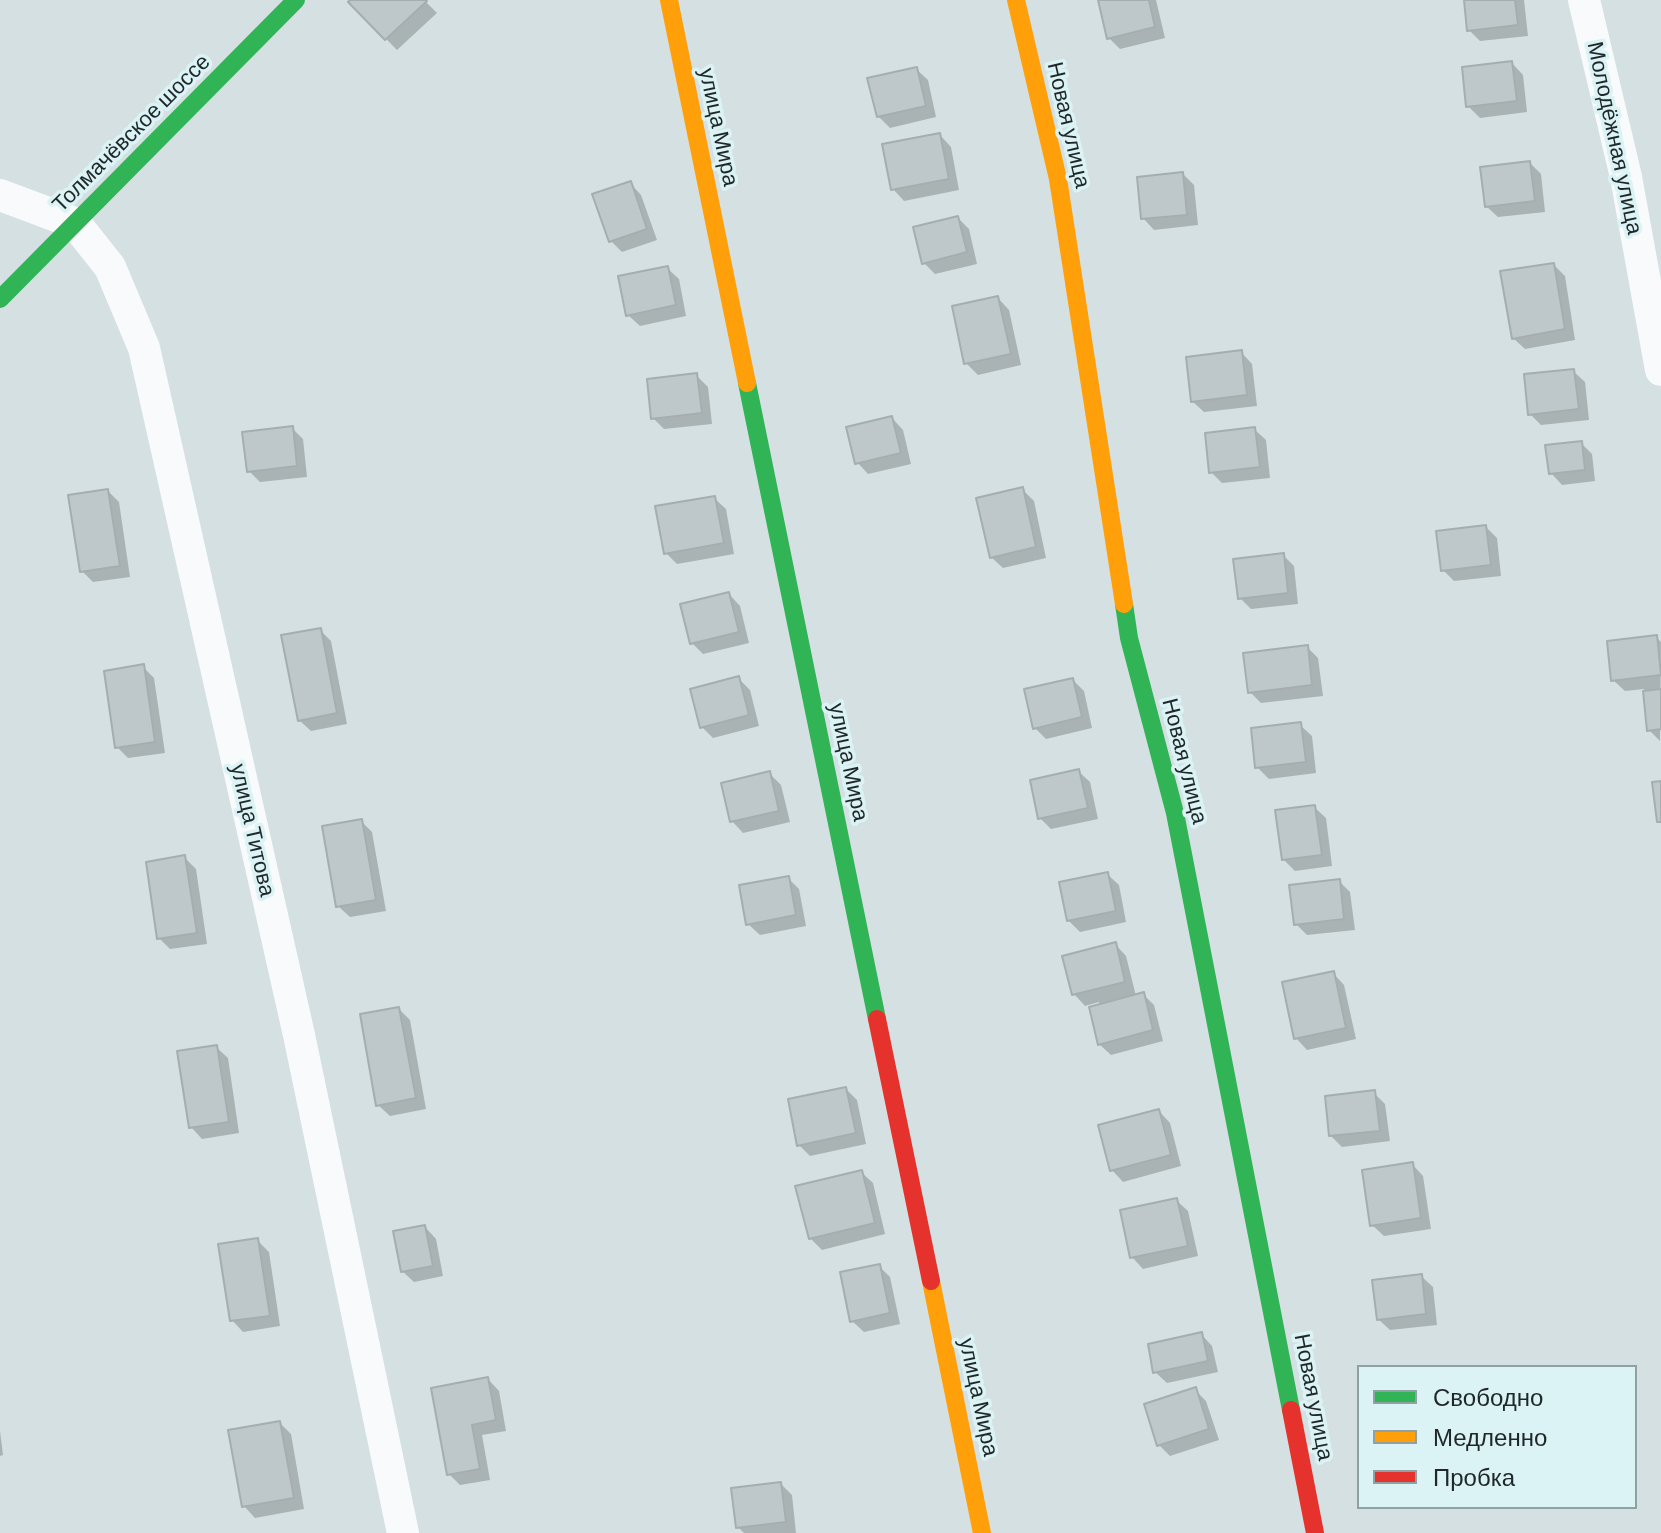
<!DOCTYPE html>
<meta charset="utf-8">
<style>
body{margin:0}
#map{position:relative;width:1661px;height:1533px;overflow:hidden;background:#d4e0e2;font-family:Barlow,sans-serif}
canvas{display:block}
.legend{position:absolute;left:1357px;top:1365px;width:280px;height:144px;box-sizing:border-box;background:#dbf3f5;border:2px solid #90a1a3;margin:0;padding:10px 14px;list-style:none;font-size:24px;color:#1f2729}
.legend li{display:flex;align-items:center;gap:16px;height:40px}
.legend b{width:40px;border:2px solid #90a1a3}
</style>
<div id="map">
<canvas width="1661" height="1533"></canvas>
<ul class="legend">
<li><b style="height:10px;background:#30b455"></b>Свободно</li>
<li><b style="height:10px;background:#ff9f0a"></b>Медленно</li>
<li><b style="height:10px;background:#e5322d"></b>Пробка</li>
</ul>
</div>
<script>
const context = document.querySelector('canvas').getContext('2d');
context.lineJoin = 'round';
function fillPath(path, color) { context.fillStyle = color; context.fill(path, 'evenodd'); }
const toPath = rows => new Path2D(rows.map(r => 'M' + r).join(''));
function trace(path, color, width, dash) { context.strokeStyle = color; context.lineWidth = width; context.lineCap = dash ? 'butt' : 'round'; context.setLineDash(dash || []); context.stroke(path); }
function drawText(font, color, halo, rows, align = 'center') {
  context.font = font + ' Barlow,sans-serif'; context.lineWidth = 7; context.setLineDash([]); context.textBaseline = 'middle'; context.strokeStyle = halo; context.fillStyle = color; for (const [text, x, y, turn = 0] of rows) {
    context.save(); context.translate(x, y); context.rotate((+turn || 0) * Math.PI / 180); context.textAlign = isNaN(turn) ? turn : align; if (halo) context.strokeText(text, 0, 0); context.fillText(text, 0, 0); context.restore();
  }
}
const shadow = toPath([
 [353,0,424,0,437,13,397,50,350,2],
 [1100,0,1156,0,1165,38,1120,49,1109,38],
 [1466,0,1524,0,1528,36,1480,41,1469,30],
 [1512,63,1523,75,1527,112,1480,118,1468,106],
 [916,69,928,80,936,117,890,128,878,116],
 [940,135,951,147,959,190,904,201,893,189],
 [1530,163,1541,174,1545,212,1498,217,1486,206],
 [1183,174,1194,185,1198,225,1154,230,1143,218],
 [630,183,641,195,657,240,622,252,611,241],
 [958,218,969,229,977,264,935,274,924,263],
 [1554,265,1565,276,1575,340,1525,349,1513,338],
 [667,268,679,279,686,316,640,326,628,315],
 [998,298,1009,310,1021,365,978,375,966,363],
 [1241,352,1252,364,1257,406,1204,412,1192,401],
 [1573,371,1585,382,1589,420,1541,425,1530,414],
 [696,375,708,387,712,424,664,429,653,418],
 [892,418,903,430,911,464,868,474,857,462],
 [292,428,303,439,307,477,260,482,249,471],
 [1254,429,1266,440,1270,478,1222,483,1211,472],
 [1581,443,1592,454,1595,481,1562,485,1551,473],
 [1022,489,1034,501,1046,558,1003,568,991,557],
 [108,491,119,502,130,577,93,582,82,571],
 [714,498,726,509,734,554,677,564,666,553],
 [1486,527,1497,538,1501,576,1454,581,1443,570],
 [1283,555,1294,566,1298,604,1251,609,1240,598],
 [729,594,740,606,749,643,703,654,692,643],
 [320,630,331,641,347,724,311,731,299,720],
 [1656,637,1661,642,1660,741,1649,730,1644,689,1625,691,1613,680],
 [1307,647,1318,658,1323,696,1261,703,1250,692],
 [143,667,154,678,165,753,128,758,117,747],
 [738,678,750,690,759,726,713,738,702,727],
 [1073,680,1084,691,1092,728,1046,739,1035,728],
 [1300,725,1312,736,1316,773,1269,779,1257,767],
 [1078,771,1090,782,1098,819,1051,829,1040,818],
 [769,773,781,785,790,822,743,833,732,821],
 [1314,807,1326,818,1332,866,1295,871,1284,860],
 [361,821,372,832,386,911,350,917,338,906],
 [185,858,196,869,207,944,170,949,159,938],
 [1107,874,1119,885,1126,922,1080,932,1068,920],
 [788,878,799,889,806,926,760,935,748,924],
 [1339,881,1350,892,1355,930,1307,935,1296,924],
 [1115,944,1126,956,1136,996,1143,994,1154,1005,1163,1041,1111,1055,1099,1044,1099,1002,1085,1006,1074,994],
 [1333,973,1344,985,1356,1039,1307,1050,1296,1038],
 [399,1009,410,1020,426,1109,390,1116,378,1105],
 [216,1047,228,1058,239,1133,202,1139,191,1127],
 [846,1089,857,1100,866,1144,810,1156,799,1145],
 [1374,1093,1385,1104,1390,1141,1342,1147,1331,1136],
 [1159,1111,1170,1123,1181,1166,1123,1182,1112,1170],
 [1412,1164,1423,1176,1431,1229,1384,1236,1372,1225],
 [861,1172,873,1183,885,1234,822,1250,810,1238],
 [1176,1200,1188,1211,1198,1256,1143,1269,1132,1257],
 [425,1227,436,1239,443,1276,414,1282,402,1271],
 [257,1240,269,1252,280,1326,243,1332,232,1320],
 [879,1266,890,1277,900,1324,864,1332,852,1321],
 [1421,1276,1433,1287,1437,1325,1390,1330,1378,1319],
 [1201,1334,1212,1346,1218,1372,1167,1383,1155,1372],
 [488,1379,499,1391,506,1431,482,1435,490,1480,460,1485,449,1474],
 [1195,1390,1206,1401,1219,1440,1170,1456,1159,1445],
 [280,1423,291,1434,304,1509,255,1518,244,1506],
 [0,1431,3,1455,0,1456],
 [781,1484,792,1495,796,1533,744,1533,738,1527]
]);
const building = toPath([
 [350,0,426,0,427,1,385,40,348,2,350,0],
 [1098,0,1149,0,1155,27,1107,39,1098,0],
 [1464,0,1515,0,1518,25,1467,31,1464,0],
 [1512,61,1517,101,1466,107,1462,67,1512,61],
 [917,67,926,106,877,117,867,78,917,67],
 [940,133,949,179,891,190,882,144,940,133],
 [1530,161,1535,201,1485,207,1480,167,1530,161],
 [1183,172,1187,215,1141,219,1137,177,1183,172],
 [631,181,647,229,609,242,592,194,631,181],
 [958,216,967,252,922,264,913,227,958,216],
 [1554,263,1565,329,1512,339,1500,271,1554,263],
 [668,266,676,305,626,316,618,276,668,266],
 [998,296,1011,354,964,364,952,306,998,296],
 [1242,350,1247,395,1191,402,1186,357,1242,350],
 [1574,369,1579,409,1528,415,1524,374,1574,369],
 [697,373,702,413,651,419,647,379,697,373],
 [892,416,901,453,855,464,846,427,892,416],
 [293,426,297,466,247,472,242,432,293,426],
 [1255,427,1260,467,1209,473,1205,433,1255,427],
 [1582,441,1585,470,1549,474,1545,445,1582,441],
 [1023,487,1036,547,990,558,976,498,1023,487],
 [108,489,120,566,80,572,68,495,108,489],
 [715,496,724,543,664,554,655,506,715,496],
 [1486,525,1491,565,1441,571,1436,531,1486,525],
 [1284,553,1288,593,1238,599,1233,559,1284,553],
 [729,592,739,632,690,644,680,604,729,592],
 [321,628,337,713,298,721,281,635,321,628],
 [1657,635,1661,675,1611,681,1607,641,1657,635],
 [1308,645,1312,685,1248,693,1243,653,1308,645],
 [144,664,155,742,115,748,104,671,144,664],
 [739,676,749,715,700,728,690,689,739,676],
 [1073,678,1082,717,1033,729,1024,689,1073,678],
 [1661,689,1661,729,1647,731,1643,691,1661,689],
 [1301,722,1306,762,1255,768,1251,728,1301,722],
 [1079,769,1088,808,1038,819,1030,780,1079,769],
 [770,771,779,811,730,822,721,783,770,771],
 [1661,781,1661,822,1657,822,1652,782,1661,781],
 [1315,805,1322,855,1282,860,1275,810,1315,805],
 [362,819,376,900,336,907,322,826,362,819],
 [185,855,197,933,157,939,146,862,185,855],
 [1108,872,1116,911,1067,921,1059,882,1108,872],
 [789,876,796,915,746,925,739,885,789,876],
 [1340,879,1344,919,1294,925,1289,885,1340,879],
 [1116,942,1125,982,1072,995,1062,956,1116,942],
 [1334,971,1346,1028,1294,1039,1282,982,1334,971],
 [1144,992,1153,1030,1098,1045,1089,1007,1144,992],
 [399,1007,416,1098,376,1106,360,1014,399,1007],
 [217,1045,229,1122,189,1128,177,1051,217,1045],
 [846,1087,856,1133,797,1146,788,1099,846,1087],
 [1375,1090,1380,1131,1329,1136,1325,1096,1375,1090],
 [1159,1109,1171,1155,1110,1171,1098,1125,1159,1109],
 [1413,1162,1421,1218,1370,1226,1362,1170,1413,1162],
 [862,1170,875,1223,809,1239,795,1186,862,1170],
 [1177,1198,1188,1246,1130,1258,1120,1210,1177,1198],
 [425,1225,433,1266,401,1272,393,1231,425,1225],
 [258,1238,270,1316,230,1321,218,1244,258,1238],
 [880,1264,890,1313,850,1322,840,1272,880,1264],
 [1422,1274,1426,1314,1377,1320,1372,1280,1422,1274],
 [1202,1332,1208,1361,1153,1373,1148,1344,1202,1332],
 [488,1377,496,1420,472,1425,480,1469,447,1475,431,1388,488,1377],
 [1196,1387,1209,1429,1157,1446,1144,1404,1196,1387],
 [280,1421,294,1498,242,1507,228,1430,280,1421],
 [781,1482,786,1522,736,1528,731,1488,781,1482]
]);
const street = toPath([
 [1584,0,1626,177,1661,370],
 [0,195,75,223,110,267,144,348,299,1035,403,1533]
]);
const fast = toPath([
 [0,299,296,0],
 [747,383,877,1019],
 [1124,604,1129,638,1175,813,1291,1410]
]);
const slow = toPath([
 [669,0,747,383],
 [1016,0,1058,179,1124,604],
 [931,1281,982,1533]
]);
const jam = toPath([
 [877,1019,931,1281],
 [1291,1410,1315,1533]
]);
const streetNames = [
 ["Новая улица",1069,125,77],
 ["улица Мира",719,127,78],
 ["Толмачёвское шоссе",131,133,-45],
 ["Молодёжная улица",1615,138,78],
 ["Новая улица",1185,761,76],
 ["улица Мира",849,762,78],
 ["улица Титова",253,830,77],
 ["улица Мира",979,1397,78],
 ["Новая улица",1314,1397,79]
];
fillPath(shadow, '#0003');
fillPath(building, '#bec8ca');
trace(building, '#a5aeaf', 2);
trace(street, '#f9fafb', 32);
trace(fast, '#30b455', 18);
trace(slow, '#ff9f0a', 18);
trace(jam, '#e5322d', 18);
drawText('22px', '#1f2729', '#dbf3f5', streetNames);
</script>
